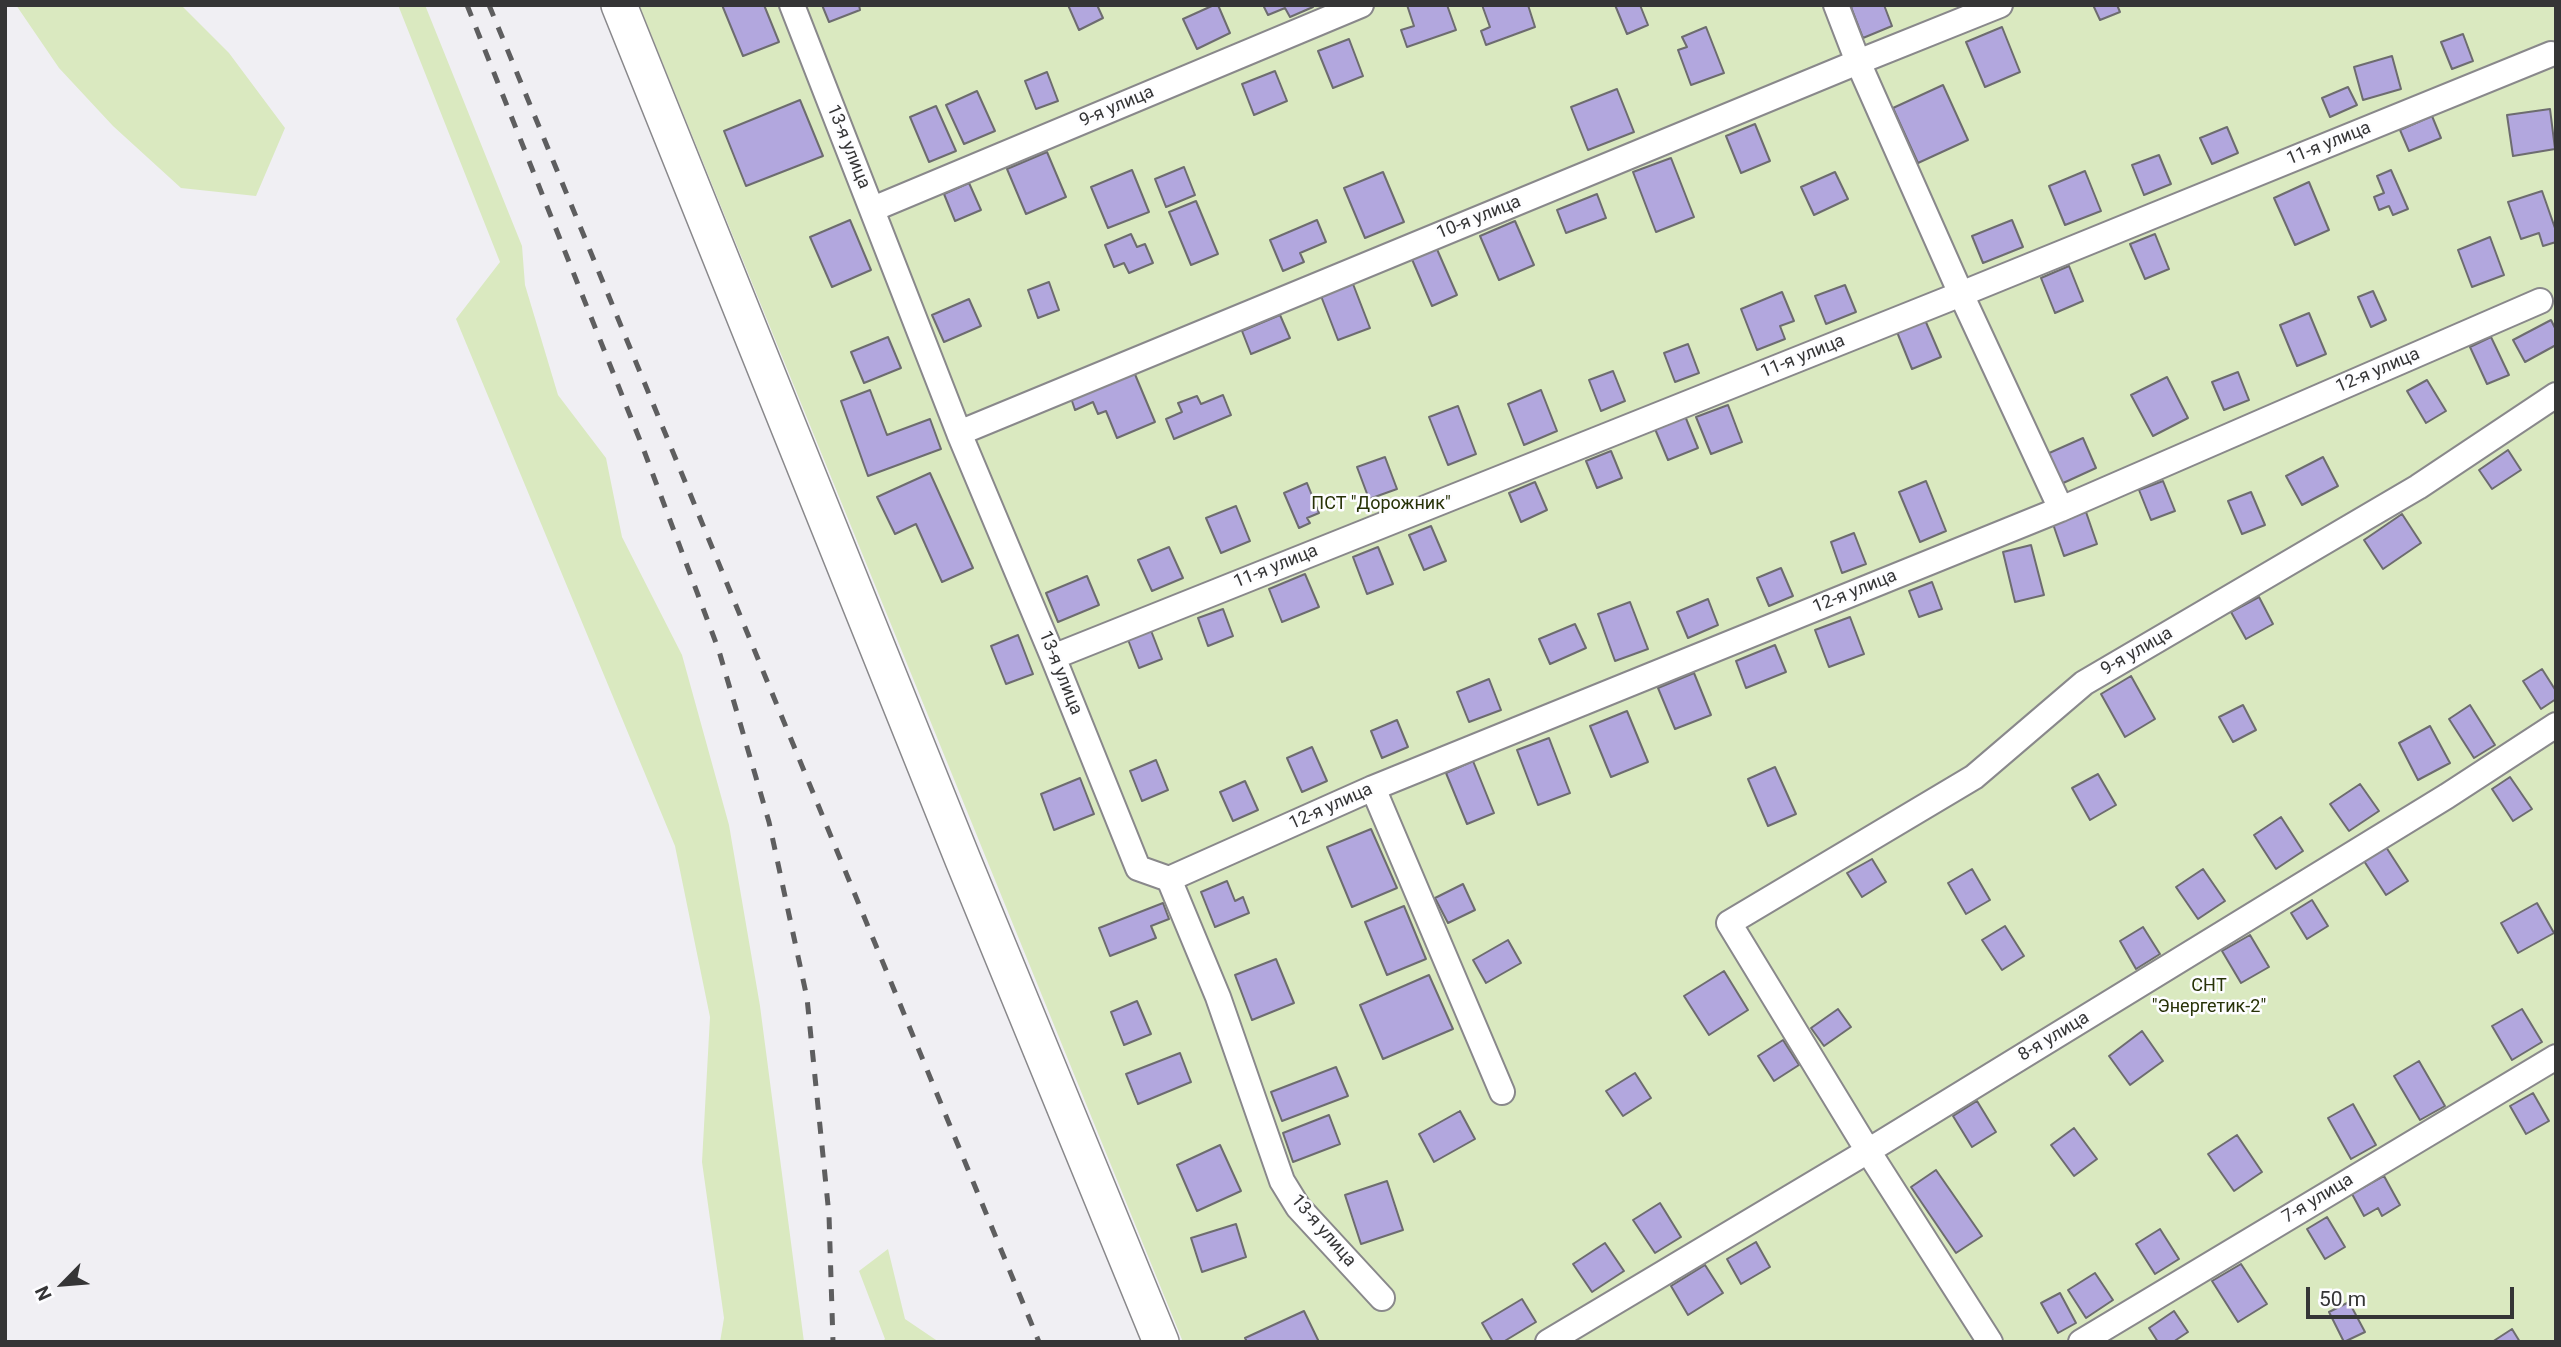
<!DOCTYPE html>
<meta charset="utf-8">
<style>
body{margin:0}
#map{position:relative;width:2561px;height:1347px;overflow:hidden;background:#f0eff3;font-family:Roboto,sans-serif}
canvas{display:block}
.frame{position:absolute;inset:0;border:7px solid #353536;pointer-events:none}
.north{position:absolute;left:28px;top:1249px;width:70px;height:70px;-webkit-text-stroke:5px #fdfdff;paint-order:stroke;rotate:245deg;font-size:19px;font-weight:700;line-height:28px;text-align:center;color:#353536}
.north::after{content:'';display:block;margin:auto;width:24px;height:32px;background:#353536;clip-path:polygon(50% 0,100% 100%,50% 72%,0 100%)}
.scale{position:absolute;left:2306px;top:1287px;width:208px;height:32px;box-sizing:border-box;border:4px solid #353536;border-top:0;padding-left:9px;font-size:21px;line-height:24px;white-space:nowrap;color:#353536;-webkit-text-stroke:5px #fdfdff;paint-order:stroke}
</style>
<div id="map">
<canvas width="2561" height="1347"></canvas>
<div class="frame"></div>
<div class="north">N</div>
<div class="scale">50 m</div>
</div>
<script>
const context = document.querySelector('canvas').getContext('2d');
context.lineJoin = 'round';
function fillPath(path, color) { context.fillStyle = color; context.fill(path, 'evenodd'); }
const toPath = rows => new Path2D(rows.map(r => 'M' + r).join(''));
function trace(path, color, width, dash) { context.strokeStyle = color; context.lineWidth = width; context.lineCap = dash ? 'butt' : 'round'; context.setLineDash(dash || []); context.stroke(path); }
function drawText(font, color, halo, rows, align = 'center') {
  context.font = font + ' Roboto,sans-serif'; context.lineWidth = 5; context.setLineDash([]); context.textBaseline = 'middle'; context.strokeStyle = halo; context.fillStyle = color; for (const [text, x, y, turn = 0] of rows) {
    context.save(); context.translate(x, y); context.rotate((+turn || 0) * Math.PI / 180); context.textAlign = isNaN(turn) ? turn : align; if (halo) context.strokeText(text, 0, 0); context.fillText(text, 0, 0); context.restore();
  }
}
const green = toPath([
 [16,5,181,5,229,53,285,128,256,196,181,188,113,126,59,68],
 [398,5,425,5,522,246,525,285,558,395,606,458,622,537,682,655,729,825,760,1006,804,1342,720,1342,724,1318,702,1162,710,1017,675,846,456,319,500,262],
 [639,5,2556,5,2556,1342,1183,1342],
 [888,1249,905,1319,939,1342,882,1342,885,1339,859,1271]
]);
const building = toPath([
 [722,5,764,5,779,42,743,56,722,5],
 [822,5,859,5,860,10,829,22,822,5],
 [1068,5,1097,5,1103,18,1079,30,1068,5],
 [1214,5,1218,5,1230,33,1197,49,1183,19,1214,5],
 [1263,5,1312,5,1313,7,1290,17,1285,8,1268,15,1263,5],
 [1407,5,1447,5,1456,30,1407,47,1401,30,1414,26,1407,5],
 [1482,5,1528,5,1535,27,1486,45,1481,31,1490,27,1482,5],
 [1615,5,1640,5,1648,25,1627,34,1615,5],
 [1855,5,1884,5,1892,26,1863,38,1851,7,1855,5],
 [2093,5,2117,5,2120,12,2100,20,2093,5],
 [1706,27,1724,73,1691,85,1678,50,1687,47,1682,37,1706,27],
 [2002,27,2020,72,1985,87,1966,42,2002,27],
 [2463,34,2473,61,2452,69,2441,42,2463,34],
 [1349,39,1363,76,1333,88,1318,51,1349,39],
 [2392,56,2401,89,2363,100,2354,67,2392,56],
 [1275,71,1287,101,1254,115,1242,84,1275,71],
 [1047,72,1058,101,1036,109,1025,81,1047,72],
 [1943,85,1968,140,1918,163,1893,108,1943,85],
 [2348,87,2357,105,2330,117,2322,98,2348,87],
 [1617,89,1634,132,1588,150,1571,107,1617,89],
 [977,91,995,131,964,144,946,105,977,91],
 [800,100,823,156,746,186,724,131,800,100],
 [936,106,956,151,929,162,910,117,936,106],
 [2550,109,2555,149,2513,156,2507,115,2550,109],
 [2432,116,2441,138,2409,151,2400,130,2432,116],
 [1755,124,1770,161,1741,173,1726,136,1755,124],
 [2227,127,2238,153,2212,164,2200,138,2227,127],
 [1047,152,1066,197,1026,214,1007,169,1047,152],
 [2159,155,2171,184,2144,195,2132,165,2159,155],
 [1671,158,1694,217,1656,232,1633,172,1671,158],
 [1184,167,1195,195,1166,207,1155,179,1184,167],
 [1132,170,1149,212,1108,228,1091,187,1132,170],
 [2391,170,2408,209,2393,215,2389,206,2379,210,2374,197,2384,193,2377,176,2391,170],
 [2085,171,2101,211,2065,225,2049,186,2085,171],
 [1383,172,1404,222,1365,238,1344,188,1383,172],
 [1835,172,1848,199,1814,215,1801,187,1835,172],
 [2309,182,2329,230,2295,245,2274,198,2309,182],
 [969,183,981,210,955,221,944,194,969,183],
 [2542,191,2556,231,2556,242,2543,246,2539,233,2521,239,2508,202,2542,191],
 [1597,194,1606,218,1566,233,1557,210,1597,194],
 [1196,201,1218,254,1191,265,1169,212,1196,201],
 [850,220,871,270,832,287,810,237,850,220],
 [1317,220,1326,242,1300,253,1304,262,1283,271,1270,240,1317,220],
 [2012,220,2023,247,1983,263,1972,236,2012,220],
 [1515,221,1534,265,1499,280,1480,236,1515,221],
 [1131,234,1137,247,1145,244,1153,263,1129,273,1124,263,1114,267,1105,245,1131,234],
 [2155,234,2169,269,2145,279,2130,244,2155,234],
 [2490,237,2504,275,2472,287,2458,250,2490,237],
 [1436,247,1457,295,1432,306,1411,257,1436,247],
 [2069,266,2083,301,2055,313,2041,278,2069,266],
 [1049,282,1059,310,1038,318,1028,290,1049,282],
 [1353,284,1370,328,1338,340,1321,296,1353,284],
 [1845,285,1856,312,1826,324,1815,296,1845,285],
 [2373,291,2386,320,2371,327,2358,297,2373,291],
 [1782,292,1794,321,1780,326,1785,339,1757,350,1741,309,1782,292],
 [969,299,981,326,944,342,932,315,969,299],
 [2309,313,2326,354,2297,366,2280,325,2309,313],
 [1280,315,1290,338,1251,354,1242,331,1280,315],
 [1925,320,1941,357,1912,369,1897,332,1925,320],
 [2551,320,2556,330,2556,345,2525,362,2513,340,2551,320],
 [888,337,901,368,864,383,851,352,888,337],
 [2491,337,2509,375,2487,384,2470,347,2491,337],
 [1688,344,1699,373,1675,382,1664,353,1688,344],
 [1613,371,1625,401,1601,411,1589,380,1613,371],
 [1134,372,1155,422,1117,438,1106,411,1098,414,1093,402,1075,410,1071,398,1134,372],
 [2238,372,2249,400,2224,410,2212,382,2238,372],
 [2167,377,2188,418,2153,436,2131,395,2167,377],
 [2427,380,2446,411,2426,423,2407,391,2427,380],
 [870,390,887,435,930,419,941,449,868,476,841,401,870,390],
 [1541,390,1557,431,1524,445,1508,404,1541,390],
 [1223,395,1231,415,1174,439,1166,419,1182,412,1178,403,1197,396,1201,404,1223,395],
 [1728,405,1742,442,1711,454,1696,417,1728,405],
 [1458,406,1476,454,1448,465,1429,417,1458,406],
 [1685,416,1698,448,1668,460,1655,429,1685,416],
 [2083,438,2096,468,2061,484,2047,454,2083,438],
 [2508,450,2521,470,2492,489,2479,470,2508,450],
 [1611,451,1622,478,1597,488,1586,461,1611,451],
 [1385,457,1397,489,1369,499,1357,467,1385,457],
 [2323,457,2338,486,2302,505,2286,476,2323,457],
 [930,473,973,568,942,582,916,524,895,534,877,497,930,473],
 [1926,481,1946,531,1920,542,1899,492,1926,481],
 [2163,481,2175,511,2151,520,2139,490,2163,481],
 [1535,482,1547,510,1521,522,1509,493,1535,482],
 [1307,483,1319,513,1307,518,1310,523,1299,528,1284,493,1307,483],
 [2251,492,2265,525,2242,534,2228,501,2251,492],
 [1236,506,1250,541,1221,553,1206,518,1236,506],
 [2086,512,2097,544,2064,556,2053,524,2086,512],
 [2402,514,2421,543,2383,569,2364,540,2402,514],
 [1431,526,1446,561,1424,570,1409,535,1431,526],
 [1854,533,1866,564,1842,573,1831,542,1854,533],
 [2031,545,2044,595,2015,602,2003,552,2031,545],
 [1169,547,1183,578,1152,591,1138,560,1169,547],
 [1378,547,1393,584,1367,594,1353,557,1378,547],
 [1781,568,1793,596,1769,606,1757,578,1781,568],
 [1305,574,1319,607,1282,622,1269,589,1305,574],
 [1087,576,1099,605,1058,622,1046,593,1087,576],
 [1932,582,1942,609,1919,617,1909,591,1932,582],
 [2259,597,2273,624,2246,639,2231,612,2259,597],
 [1708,599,1718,625,1688,638,1677,612,1708,599],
 [1630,602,1648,649,1615,661,1598,614,1630,602],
 [1223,609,1233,636,1208,646,1198,618,1223,609],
 [1850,617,1864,654,1829,667,1815,630,1850,617],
 [1575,624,1586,648,1550,664,1539,639,1575,624],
 [1150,628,1162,659,1139,668,1127,637,1150,628],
 [1018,635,1033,674,1006,684,991,646,1018,635],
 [1775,645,1786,672,1746,688,1736,661,1775,645],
 [2542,669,2556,691,2556,699,2541,709,2523,681,2542,669],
 [1694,673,1711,715,1675,729,1658,688,1694,673],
 [2131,676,2155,719,2125,737,2101,694,2131,676],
 [1489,679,1501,710,1469,722,1457,692,1489,679],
 [2243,705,2256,730,2233,742,2219,717,2243,705],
 [2470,705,2495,745,2474,758,2449,719,2470,705],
 [1627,711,1648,762,1611,777,1590,726,1627,711],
 [1397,720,1408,747,1382,758,1371,731,1397,720],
 [2430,726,2450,763,2418,780,2399,743,2430,726],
 [1549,738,1570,793,1538,805,1517,750,1549,738],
 [1312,747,1327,781,1302,792,1287,758,1312,747],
 [1156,760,1168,790,1142,801,1130,771,1156,760],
 [1473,761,1494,813,1467,824,1446,773,1473,761],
 [1775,767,1796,814,1768,826,1748,779,1775,767],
 [2098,774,2116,805,2090,820,2072,788,2098,774],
 [2510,777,2532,809,2513,821,2492,789,2510,777],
 [1080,778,1094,814,1054,830,1041,794,1080,778],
 [1245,781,1258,810,1233,821,1220,792,1245,781],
 [2360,784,2379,811,2349,831,2330,804,2360,784],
 [2281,817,2303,851,2276,869,2254,835,2281,817],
 [1371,829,1397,888,1352,907,1327,847,1371,829],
 [2386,847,2408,881,2386,895,2364,861,2386,847],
 [1872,859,1886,882,1862,897,1847,873,1872,859],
 [1972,869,1990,900,1966,914,1948,883,1972,869],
 [2203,869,2225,901,2198,919,2176,887,2203,869],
 [1227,881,1235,901,1243,897,1249,913,1215,927,1201,892,1227,881],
 [1463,884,1475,910,1448,923,1435,898,1463,884],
 [2312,900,2328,926,2307,939,2291,913,2312,900],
 [1163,903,1169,919,1151,926,1156,938,1110,956,1099,928,1163,903],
 [2537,903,2554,933,2518,953,2501,923,2537,903],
 [1404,906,1426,959,1387,975,1365,922,1404,906],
 [2005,926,2024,956,2002,970,1982,940,2005,926],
 [2143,927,2160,954,2136,969,2120,941,2143,927],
 [2250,935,2269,967,2241,983,2222,951,2250,935],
 [1508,940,1521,963,1486,983,1473,960,1508,940],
 [1276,959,1294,1003,1252,1020,1235,975,1276,959],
 [1724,971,1748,1010,1709,1035,1684,996,1724,971],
 [1429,975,1453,1029,1383,1059,1360,1005,1429,975],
 [1137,1001,1151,1034,1124,1045,1111,1012,1137,1001],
 [1838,1009,1851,1027,1824,1046,1811,1028,1838,1009],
 [2522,1009,2542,1042,2512,1060,2492,1026,2522,1009],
 [2142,1031,2163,1061,2130,1085,2109,1056,2142,1031],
 [1783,1040,1799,1065,1774,1081,1758,1056,1783,1040],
 [1180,1053,1191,1082,1138,1104,1126,1074,1180,1053],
 [2419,1061,2445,1106,2420,1120,2394,1076,2419,1061],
 [1336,1067,1348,1096,1282,1121,1271,1092,1336,1067],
 [1635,1073,1651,1098,1623,1116,1606,1091,1635,1073],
 [2533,1093,2549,1121,2526,1134,2510,1106,2533,1093],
 [1977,1101,1996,1132,1972,1147,1953,1116,1977,1101],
 [2353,1104,2376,1145,2351,1159,2328,1118,2353,1104],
 [1460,1111,1475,1139,1434,1162,1419,1134,1460,1111],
 [1329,1115,1340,1144,1293,1162,1283,1133,1329,1115],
 [2074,1128,2097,1159,2074,1176,2051,1145,2074,1128],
 [2237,1135,2262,1172,2234,1191,2208,1154,2237,1135],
 [1220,1145,1241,1191,1197,1211,1177,1165,1220,1145],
 [1936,1170,1982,1236,1956,1253,1911,1187,1936,1170],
 [2384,1176,2400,1205,2382,1216,2378,1208,2364,1216,2352,1194,2384,1176],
 [1387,1181,1403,1230,1361,1244,1345,1195,1387,1181],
 [1660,1203,1681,1237,1655,1253,1633,1220,1660,1203],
 [2327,1217,2345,1247,2325,1259,2307,1229,2327,1217],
 [1236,1224,1246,1257,1202,1272,1191,1238,1236,1224],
 [2160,1229,2179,1259,2155,1274,2136,1244,2160,1229],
 [1756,1242,1770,1267,1741,1284,1727,1259,1756,1242],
 [1605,1243,1624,1271,1592,1292,1573,1264,1605,1243],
 [2241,1264,2267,1304,2238,1322,2212,1281,2241,1264],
 [1705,1265,1723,1293,1688,1315,1671,1286,1705,1265],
 [2095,1273,2113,1300,2086,1318,2068,1290,2095,1273],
 [2060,1293,2076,1323,2058,1333,2041,1303,2060,1293],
 [1522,1299,1536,1322,1503,1342,1493,1342,1482,1323,1522,1299],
 [2349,1302,2365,1332,2344,1342,2329,1312,2349,1302],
 [1304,1311,1319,1342,1247,1342,1245,1338,1304,1311],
 [2174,1311,2188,1332,2173,1342,2158,1342,2149,1328,2174,1311],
 [2512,1329,2520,1342,2492,1342,2512,1329]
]);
const street = toPath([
 [792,5,959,433,1053,657,1138,868,1169,879,1218,997,1282,1181,1298,1207,1382,1298],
 [1836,5,1858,62,1961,294,2061,509],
 [873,209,1361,5],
 [959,433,1858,62,2000,5],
 [1053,657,1961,294,2551,54],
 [1373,788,1502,1092],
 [1169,879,1373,788,2061,509,2540,301],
 [1548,1342,1868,1151,2447,796,2556,725],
 [1990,1342,1868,1151,1729,923,1974,777,2084,683,2418,487,2556,395],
 [2081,1342,2556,1057]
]);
const secondary = toPath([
 [619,5,963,860,1161,1342]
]);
const rail = toPath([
 [467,5,643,448,719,651,769,822,807,998,829,1215,833,1342],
 [489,5,1039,1342]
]);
const streetNames = [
 ["9-я улица",1117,107,-23],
 ["11-я улица",2329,144,-22],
 ["13-я улица",848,147,68],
 ["10-я улица",1479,218,-22],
 ["11-я улица",1803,357,-22],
 ["12-я улица",2378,371,-23],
 ["11-я улица",1276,567,-22],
 ["12-я улица",1855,592,-22],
 ["9-я улица",2137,652,-30],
 ["13-я улица",1060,673,68],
 ["12-я улица",1331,807,-24],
 ["8-я улица",2054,1037,-31],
 ["7-я улица",2318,1199,-31],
 ["13-я улица",1323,1231,49]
];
const parkNames = [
 ["ПСТ \"Дорожник\"",1381,504],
 ["СHТ",2209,986],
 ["\"Энергетик-2\"",2209,1007]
];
fillPath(green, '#dae9c0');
fillPath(building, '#b2a7de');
trace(building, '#6d6c6f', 2);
trace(street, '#89888b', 28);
trace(secondary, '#89888b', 38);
trace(street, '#fff', 24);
trace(secondary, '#fff', 35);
trace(rail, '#5e5e5f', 5, [12, 12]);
drawText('18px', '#353536', '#fdfdff', streetNames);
drawText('18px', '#273207', '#fdfdff', parkNames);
</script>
